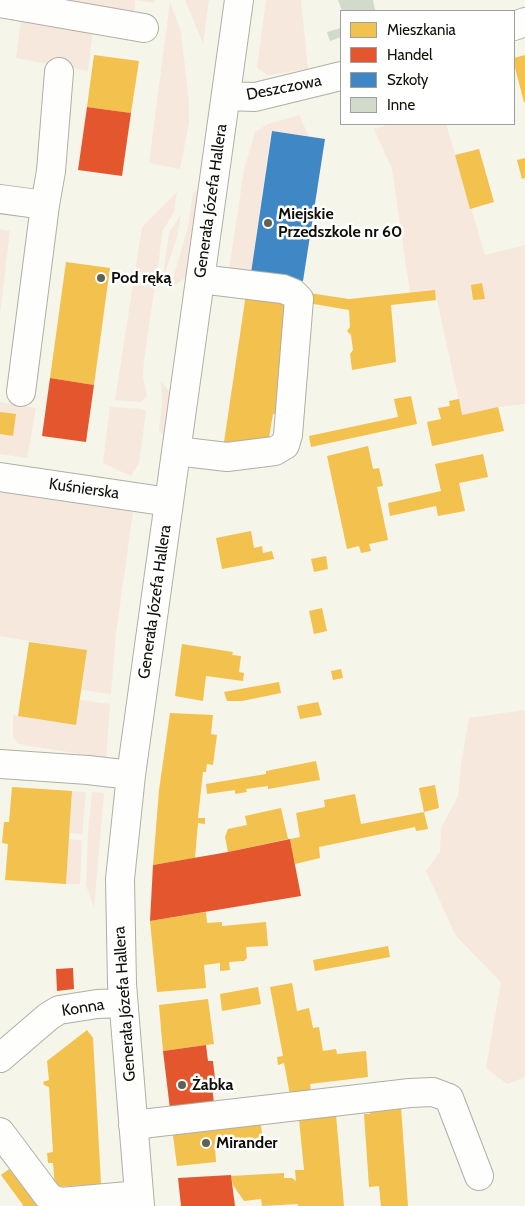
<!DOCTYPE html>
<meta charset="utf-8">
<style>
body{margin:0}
#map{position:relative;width:525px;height:1206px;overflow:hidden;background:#f5f5e9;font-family:Cabin,sans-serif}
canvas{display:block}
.legend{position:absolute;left:340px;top:10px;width:175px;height:115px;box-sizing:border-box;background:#fff;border:1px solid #9f9f9d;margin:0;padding:6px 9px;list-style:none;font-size:15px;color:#101009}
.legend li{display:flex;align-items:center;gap:10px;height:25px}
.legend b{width:25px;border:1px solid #9f9f9d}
</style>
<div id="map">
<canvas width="525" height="1206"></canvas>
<ul class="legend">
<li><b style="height:14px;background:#f2c14e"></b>Mieszkania</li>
<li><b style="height:14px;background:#e4572e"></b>Handel</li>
<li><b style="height:14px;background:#3f88c5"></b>Szkoły</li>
<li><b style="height:14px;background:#d2dacb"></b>Inne</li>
</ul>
</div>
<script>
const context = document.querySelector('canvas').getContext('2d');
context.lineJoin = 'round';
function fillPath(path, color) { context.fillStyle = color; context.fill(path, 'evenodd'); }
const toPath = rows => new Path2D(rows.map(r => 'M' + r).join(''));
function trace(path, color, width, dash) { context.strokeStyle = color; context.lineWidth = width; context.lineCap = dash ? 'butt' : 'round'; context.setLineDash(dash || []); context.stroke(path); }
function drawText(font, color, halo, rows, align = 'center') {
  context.font = font + ' Cabin,sans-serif'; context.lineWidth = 5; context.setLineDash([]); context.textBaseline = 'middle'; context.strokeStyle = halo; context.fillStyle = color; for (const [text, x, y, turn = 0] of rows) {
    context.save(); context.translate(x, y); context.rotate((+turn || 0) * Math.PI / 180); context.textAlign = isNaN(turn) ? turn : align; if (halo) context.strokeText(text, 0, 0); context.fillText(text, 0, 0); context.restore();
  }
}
const green = toPath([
 [0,0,154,0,154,3,135,0,133,22],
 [185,0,209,0,203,44],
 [266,0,301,0,308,69,268,75,257,68],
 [170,2,181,32,189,103,189,122,180,169,149,163],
 [22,12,94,23,88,71,16,58],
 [299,115,309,136,271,131,251,273,229,270,244,170,255,132,268,124],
 [391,124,446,124,485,255,525,245,525,404,498,407,462,415,435,291,410,293,392,169,374,129],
 [195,191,198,192,186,277,174,286,171,285,188,227,193,193],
 [177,192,174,212,163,230,144,360,143,377,147,396,141,402,115,400,142,227],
 [181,214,177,237,162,282,169,233],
 [0,229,10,231,0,313],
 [161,381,170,392,164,436,159,431,162,404],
 [0,402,36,408,27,458,0,454],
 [110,407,142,409,146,411,139,463,131,476,103,463],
 [0,492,85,499,133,512,116,633,111,694,82,690,87,651,0,636],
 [80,700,110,704,106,758,18,744,13,736,13,715,76,725],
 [525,710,525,1077,507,1084,486,1068,501,982,456,936,426,871,440,852,441,828,458,796,461,765,469,718],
 [72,791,86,792,82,834,70,833],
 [92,792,104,793,94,908,86,885,88,832],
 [69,839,82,840,80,884,66,884]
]);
const homes = toPath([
 [94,55,139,61,131,113,87,107],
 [525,55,525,102,524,102,514,64,514,58],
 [479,149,494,202,470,209,455,155],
 [525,158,525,178,522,179,517,160],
 [66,262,110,268,94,385,50,378],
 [482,283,485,299,473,300,471,285],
 [435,290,436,300,391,305,396,362,352,370,350,354,353,350,351,335,347,331,350,327,349,310,308,303,309,293,349,299],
 [246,294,291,300,276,403,281,403,279,415,273,414,268,444,224,442],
 [411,396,417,424,311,447,309,436,398,417,394,399],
 [459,399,462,415,498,407,504,431,432,446,427,422,441,419,438,408,450,406,449,401],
 [0,412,16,414,13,436,0,434],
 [368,446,373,469,379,468,383,486,377,487,388,540,369,544,371,551,361,553,359,546,347,549,327,456],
 [483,454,488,477,459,483,465,511,438,516,436,506,390,516,388,503,441,491,435,464],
 [251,531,254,548,262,546,263,553,272,551,274,559,222,569,216,538],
 [326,556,328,569,314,572,311,559],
 [322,608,327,631,314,634,309,611],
 [29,642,87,650,76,725,18,716],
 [182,644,233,652,232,655,241,656,239,672,244,673,243,681,206,676,203,701,175,696],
 [341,669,343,678,333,680,331,671],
 [279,682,281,693,242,701,227,701,224,692],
 [318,702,322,715,300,719,297,706],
 [170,713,213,715,211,734,217,735,213,765,207,764,206,772,203,772,198,818,205,818,205,824,198,823,195,858,153,865,159,790],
 [316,761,320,780,268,789,268,786,246,789,247,792,235,794,235,790,207,794,206,784,266,774,266,771],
 [435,785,439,808,424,812,419,788],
 [12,787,72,791,66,884,5,880,8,844,2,843,4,822,9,822],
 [355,794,361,824,424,812,428,829,416,831,415,827,319,847,320,858,295,864,290,839,300,837,296,813,325,807,324,800],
 [281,808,288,839,228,852,225,837,228,829,247,825,245,816],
 [206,912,207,923,222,922,222,926,266,922,268,946,246,947,247,958,244,961,229,962,230,970,220,971,220,963,204,965,206,988,157,992,150,921],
 [388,946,390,957,315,971,313,960],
 [292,983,297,1011,309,1008,313,1028,319,1027,323,1051,336,1049,337,1054,366,1051,368,1077,310,1084,311,1092,290,1095,284,1063,278,1065,277,1057,283,1056,270,987],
 [258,987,261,1004,222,1011,220,994],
 [208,999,214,1044,163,1051,159,1005],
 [87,1030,93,1038,101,1184,55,1187,53,1163,48,1163,47,1153,53,1152,49,1087,44,1085,43,1082,49,1080,47,1061],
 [401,1107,408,1206,381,1206,379,1186,369,1187,364,1114,370,1114,370,1108],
 [336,1115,344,1206,298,1206,298,1204,262,1206,261,1199,244,1201,233,1185,231,1176,284,1173,284,1178,292,1178,296,1181,295,1170,304,1170,299,1119],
 [260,1119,263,1140,215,1146,216,1162,177,1166,172,1128],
 [9,1169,38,1206,22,1206,23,1205,1,1175]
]);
const shops = toPath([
 [87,107,131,113,122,176,78,170],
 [50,378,94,385,86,442,42,436],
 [290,839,301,896,150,921,153,865,228,852],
 [73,968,74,989,57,991,56,969],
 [206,1045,208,1061,213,1061,215,1079,211,1079,214,1103,170,1109,163,1051],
 [231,1175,235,1206,181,1206,178,1178]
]);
const schools = toPath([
 [272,131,325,139,303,281,251,273]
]);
const building = toPath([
 [338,0,373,0,375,10,342,11],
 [341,28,341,37,330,41,327,32]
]);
const minor = toPath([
 [0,3,144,28],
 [514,26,525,22],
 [226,96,255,97,341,76],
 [0,199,45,205],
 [21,392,45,205,51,171,59,72],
 [176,451,227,457,275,451,285,445,288,435,299,299,293,293,283,289,200,279],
 [0,477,169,502],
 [0,764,88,770,131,775],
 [0,1058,49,1016,59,1010,97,1004,123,1003],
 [133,1125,410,1093,433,1092,449,1098,479,1176],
 [0,1132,48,1196,54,1200,61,1202,139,1195],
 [140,1206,122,984,120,879,131,775,239,0]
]);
const markers = [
 [268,223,5,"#606057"],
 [101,278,5,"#606057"],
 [182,1085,5,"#606057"],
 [206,1143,5,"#606057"]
];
const streetNames = [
 ["Deszczowa",284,88,-11],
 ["Generała Józefa Hallera",211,201,-82],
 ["Kuśnierska",84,489,8],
 ["Generała Józefa Hallera",155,602,-82],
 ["Generała Józefa Hallera",125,1004,-94],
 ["Konna",83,1008,-9]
];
const poiNames = [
 ["Miejskie",278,214],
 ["Przedszkole nr 60",278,232],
 ["Pod ręką",111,278],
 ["Żabka",192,1085],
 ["Mirander",216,1143]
];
fillPath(green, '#f6e8dd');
fillPath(homes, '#f2c14e');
fillPath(shops, '#e4572e');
fillPath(schools, '#3f88c5');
fillPath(building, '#d2dacb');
trace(minor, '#afafa6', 30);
trace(minor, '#fefefc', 28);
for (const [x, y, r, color] of markers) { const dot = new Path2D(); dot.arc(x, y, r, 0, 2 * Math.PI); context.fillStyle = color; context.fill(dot); trace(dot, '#fff', 2); }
drawText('16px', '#101009', '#fff', streetNames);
drawText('bold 16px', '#101009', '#fff', poiNames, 'left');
</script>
